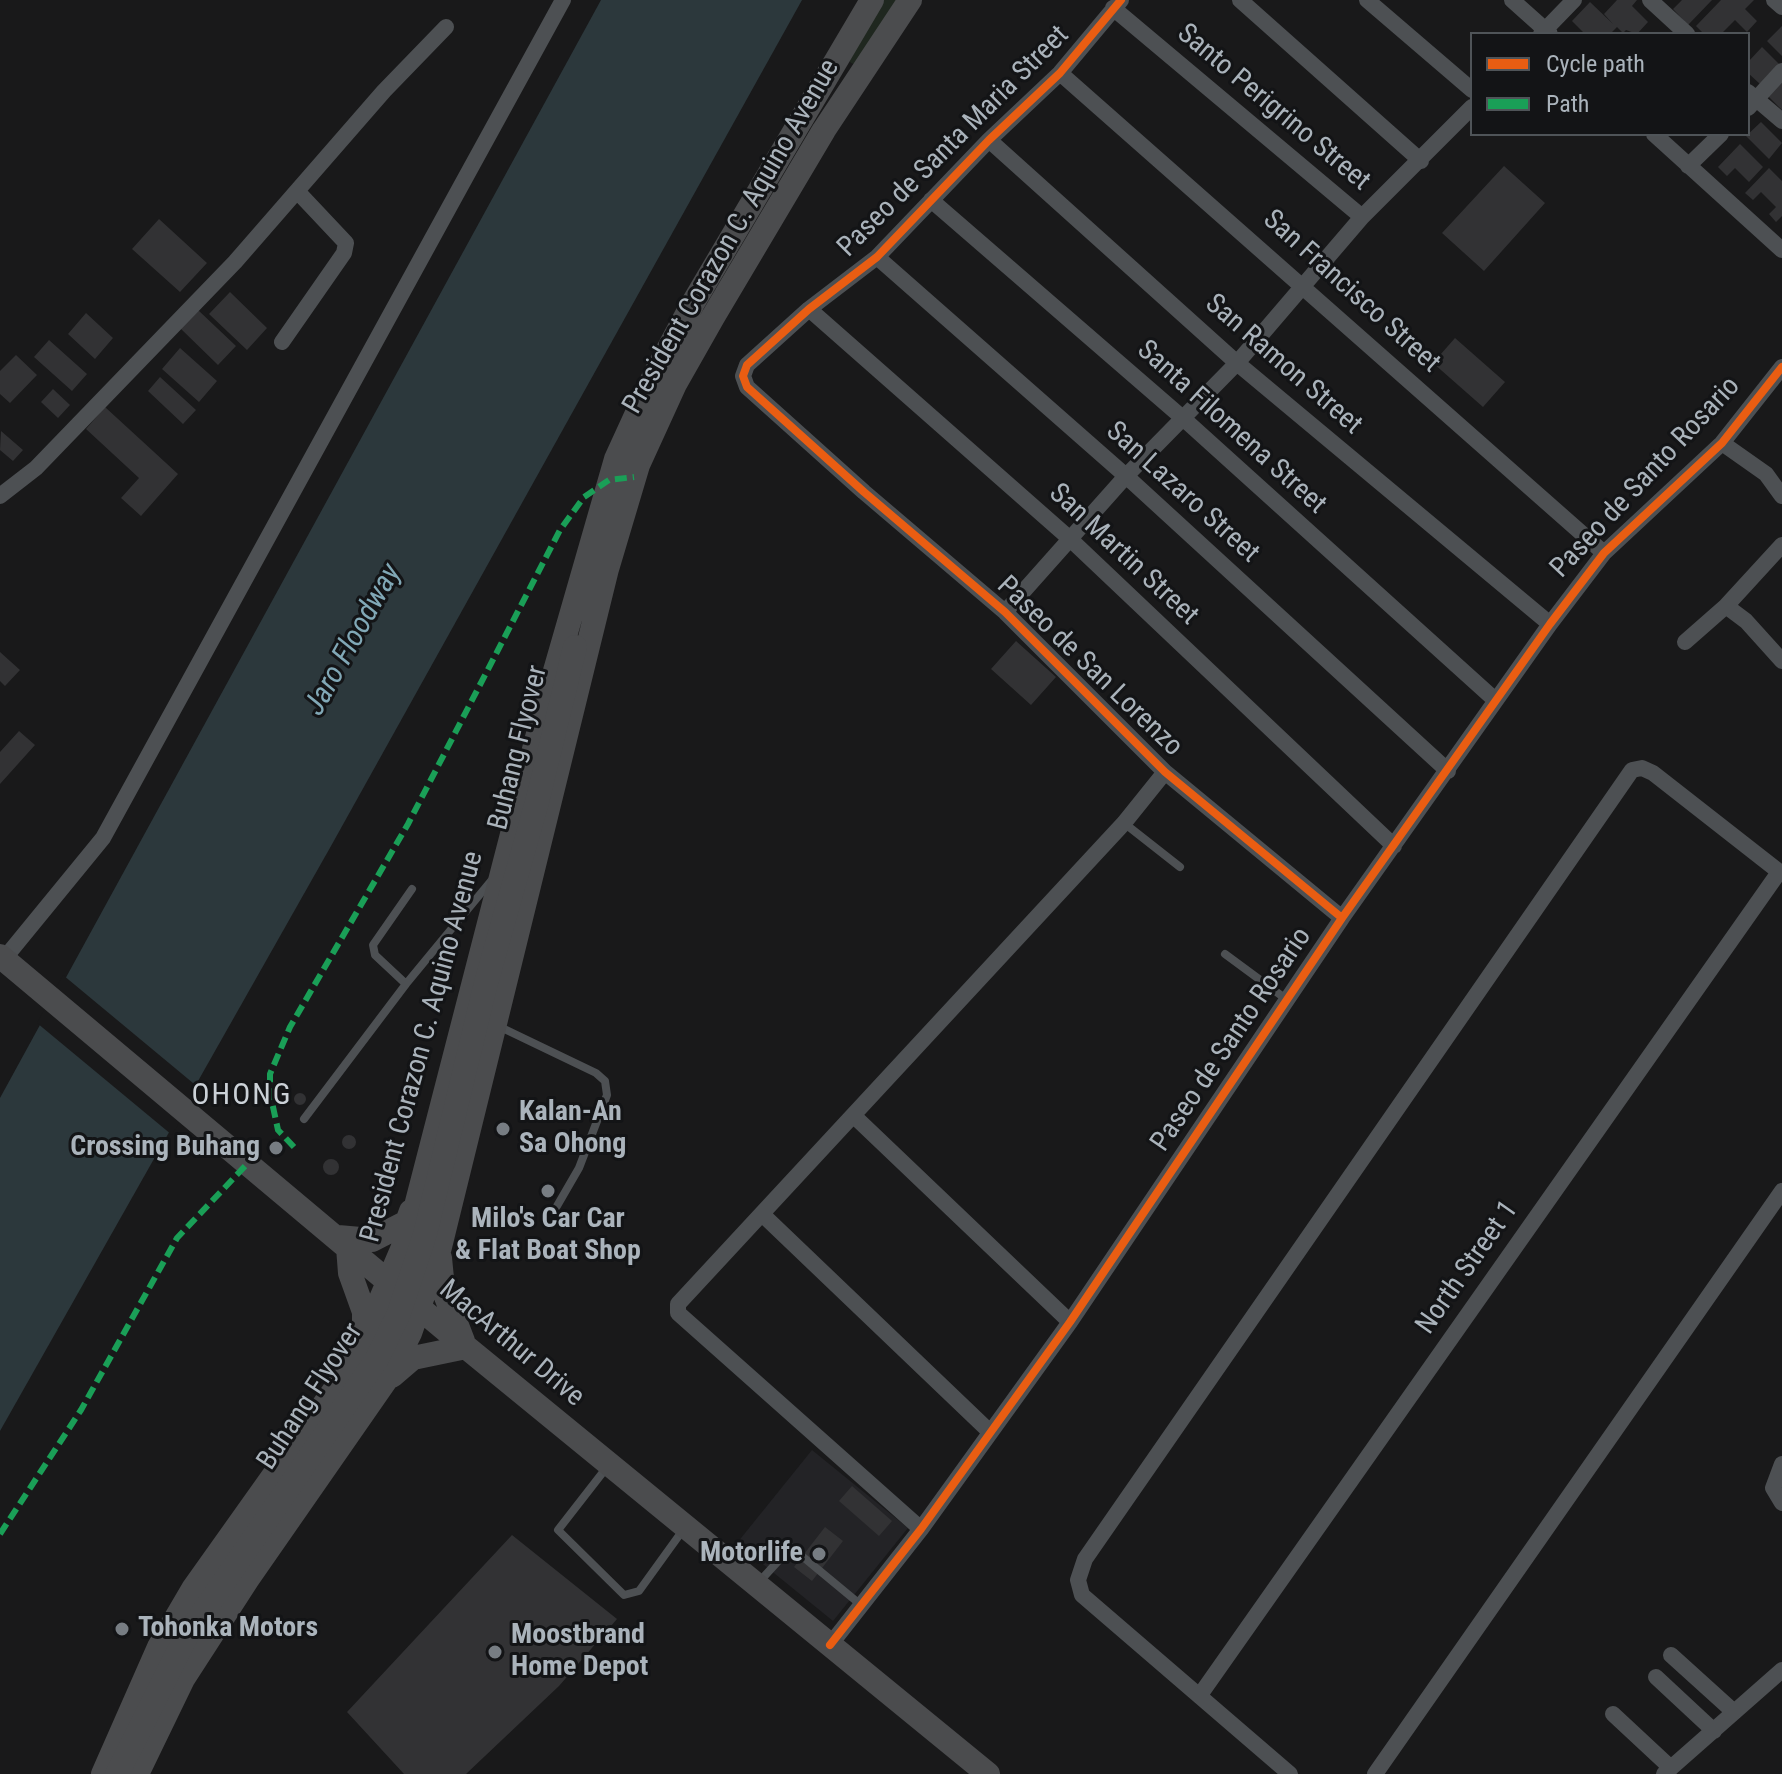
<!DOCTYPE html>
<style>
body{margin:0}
#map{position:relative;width:1782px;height:1774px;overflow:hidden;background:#19191a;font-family:"Roboto Condensed",sans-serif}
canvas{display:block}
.legend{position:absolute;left:1470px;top:32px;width:280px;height:104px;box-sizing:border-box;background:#131416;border:2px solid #4f5458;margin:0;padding:10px 14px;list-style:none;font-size:24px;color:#aab3bb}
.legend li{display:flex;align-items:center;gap:16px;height:40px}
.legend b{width:40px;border:2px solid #4f5458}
</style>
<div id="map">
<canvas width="1782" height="1774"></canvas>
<ul class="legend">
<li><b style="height:10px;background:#e95d12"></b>Cycle path</li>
<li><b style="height:10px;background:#1a9f57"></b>Path</li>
</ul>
</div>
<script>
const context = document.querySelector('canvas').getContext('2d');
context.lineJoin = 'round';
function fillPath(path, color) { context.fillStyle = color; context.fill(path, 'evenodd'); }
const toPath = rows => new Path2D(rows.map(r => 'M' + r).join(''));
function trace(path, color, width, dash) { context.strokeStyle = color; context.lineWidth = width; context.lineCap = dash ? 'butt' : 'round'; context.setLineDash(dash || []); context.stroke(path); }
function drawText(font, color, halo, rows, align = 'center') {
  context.font = font + ' "Roboto Condensed",sans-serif'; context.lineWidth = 6; context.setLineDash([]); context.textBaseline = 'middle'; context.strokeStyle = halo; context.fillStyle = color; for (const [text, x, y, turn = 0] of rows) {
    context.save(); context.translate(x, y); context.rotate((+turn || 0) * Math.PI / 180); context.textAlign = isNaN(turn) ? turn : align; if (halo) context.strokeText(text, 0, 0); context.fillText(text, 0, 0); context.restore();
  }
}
const built = toPath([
 [812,1450,908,1528,833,1621,737,1543]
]);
const green = toPath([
 [881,0,904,0,854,64,851,63,847,58]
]);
const water = toPath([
 [601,0,802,0,331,846,0,1431,0,1098]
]);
const pier = toPath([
 [63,975,199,1088,172,1135,37,1023]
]);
const building = toPath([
 [1617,0,1637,0,1632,6,1648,22,1637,34,1626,30,1623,33,1617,27,1610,34,1585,34,1572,21,1590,2,1613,24,1604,14],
 [1682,0,1712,0,1688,25,1673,9],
 [1721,0,1754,0,1745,9,1757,21,1747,32,1735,20,1721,34,1704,34,1696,26],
 [1782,26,1782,56,1767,41],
 [1762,47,1779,64,1760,84,1748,73,1748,62],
 [1782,82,1782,110,1768,96],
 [1761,122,1782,143,1769,159,1746,136],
 [1740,144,1763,167,1749,182,1735,168,1727,176,1718,167],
 [1504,166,1545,203,1484,271,1442,233],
 [1769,168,1782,181,1782,216,1776,222,1769,214,1776,207,1761,192,1753,200,1745,193],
 [159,219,207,263,180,292,132,249],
 [230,292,267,328,247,350,209,314],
 [198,310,236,346,218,365,180,328],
 [86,313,113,338,95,359,68,334],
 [1455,338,1505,382,1483,407,1433,363],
 [49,340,87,374,72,391,34,357],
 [180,348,217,381,199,402,162,369],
 [16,355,37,375,10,403,0,394,0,371],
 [160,377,196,410,183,424,148,391],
 [53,389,70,405,58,418,41,402],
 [105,407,178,474,141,516,121,498,139,478,86,429],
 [1,431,23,450,13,461,0,450],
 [1016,641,1056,677,1031,705,991,669],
 [0,652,20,670,5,686,0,681],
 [19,731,35,745,0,784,0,752],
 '294 1099a6 6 0 1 1 12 0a6 6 0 1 1-12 0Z',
 '342 1142a7 7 0 1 1 14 0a7 7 0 1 1-14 0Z',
 '323 1167a8 8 0 1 1 16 0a8 8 0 1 1-16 0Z',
 [852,1486,892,1521,879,1536,839,1501],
 [825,1527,843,1541,812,1581,794,1567],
 [512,1535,617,1619,559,1686,466,1774,404,1774,347,1712]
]);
const lane = toPath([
 [1124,823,1180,867],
 [412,889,373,945,375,955,406,984,491,881],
 [1225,954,1286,999],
 [496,1025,596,1073,605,1081,607,1095,579,1168,557,1206],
 [304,1119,406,984],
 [607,1467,558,1530,624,1595,639,1591,683,1530],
 [760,1581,791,1547,861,1605]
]);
const street = toPath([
 [1121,0,1060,73,989,140,877,257,809,309,747,365,743,376,747,387,864,492,1005,612,1165,772,1342,918],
 [1240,0,1421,161],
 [1367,0,1472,90],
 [1512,0,1550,34],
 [1650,0,1687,34],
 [1774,0,1782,7],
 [1113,8,1362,217],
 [1541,34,1574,0],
 [1060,73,1604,553],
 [1748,92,1782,121],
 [1748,108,1782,71],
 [1654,134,1782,250],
 [989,140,1237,363,1550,624],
 [1688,166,1721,134],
 [931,200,1185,420,1494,699],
 [877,257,1126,476,1448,771],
 [809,309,1069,538,1394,846],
 [282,342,344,253,346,243,297,191],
 [1722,443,1766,474,1782,496],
 [0,496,36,468,235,262,384,91,446,27],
 [1782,545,1726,606,1746,621,1782,661],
 [1005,612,1126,476,1237,363,1362,217,1472,107],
 [1685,642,1726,606],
 [4,959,103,838,563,0],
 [854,1116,1070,1322],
 [762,1214,990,1432],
 [1782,1464,1773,1488,1782,1503],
 [921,1529,678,1313,678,1304,1124,823,1165,772],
 [830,1645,921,1529,1070,1322,1342,918,1550,624,1604,553,1722,443,1782,367],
 [1671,1655,1734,1712],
 [1656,1677,1714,1731],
 [1200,1695,1779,872],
 [1613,1714,1671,1768],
 [1290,1774,1082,1595,1078,1580,1085,1559,1632,770,1642,768,1653,773,1782,874],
 [1375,1774,1782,1191],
 [1664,1774,1782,1670]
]);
const primary = toPath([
 [0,956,466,1347,988,1774],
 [338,1237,372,1240,407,1222,411,1211],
 [348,1247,350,1273,364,1312,364,1334],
 [440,1258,443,1289,463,1341],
 [392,1376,413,1358,466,1347],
 [103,1774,159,1647,193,1589,348,1371,363,1341,409,1233,548,695,616,459,654,376,693,303,872,0],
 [137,1774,183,1679,247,1580,386,1380,410,1333,440,1247,607,569,638,465,675,384,713,317,824,130,910,0]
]);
const primaryBridge = toPath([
 [117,1774,186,1637,377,1359,399,1313,425,1234,486,983,537,802,575,647]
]);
const quiet = toPath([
 [294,1147,278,1130,270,1093,270,1074,290,1027,408,824,560,530,584,497,609,480,634,477],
 [0,1534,81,1410,177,1238,248,1163]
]);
const cycleway = toPath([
 [1121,0,1060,73,989,140,877,257,809,309,747,365,743,376,747,387,864,492,1005,612,1165,772,1342,918],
 [830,1645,921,1529,1070,1322,1342,918,1550,624,1604,553,1722,443,1782,367]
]);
const markers = [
 [503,1129,8,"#777d83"],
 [276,1148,8,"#777d83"],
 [548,1191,8,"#777d83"],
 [819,1554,8,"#777d83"],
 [122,1629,8,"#777d83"],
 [495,1652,8,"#777d83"]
];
const streetNames = [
 ["Santo Perigrino Street",1273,108,40],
 ["Paseo de Santa Maria Street",954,142,-45],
 ["President Corazon C. Aquino Avenue",732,237,-60],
 ["San Francisco Street",1351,292,42],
 ["San Ramon Street",1283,365,41],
 ["Santa Filomena Street",1231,428,42],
 ["Paseo de Santo Rosario",1646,478,-47],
 ["San Lazaro Street",1182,493,42],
 ["San Martin Street",1123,555,43],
 ["Paseo de San Lorenzo",1089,667,44],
 ["Buhang Flyover",519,748,-76],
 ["Paseo de Santo Rosario",1232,1040,-56],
 ["President Corazon C. Aquino Avenue",423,1047,-75],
 ["North Street 1",1468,1268,-55],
 ["MacArthur Drive",511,1344,40],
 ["Buhang Flyover",311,1397,-57]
];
const poiNames = [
 ["Kalan-An",519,1113],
 ["Sa Ohong",519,1145],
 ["Crossing Buhang",260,1148,"right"],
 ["Milo's Car Car",548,1220,"center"],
 ["& Flat Boat Shop",548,1252,"center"],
 ["Motorlife",803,1554,"right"],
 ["Tohonka Motors",138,1629],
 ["Moostbrand",511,1636],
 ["Home Depot",511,1668]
];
const waterNames = [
 ["Jaro Floodway",354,640,-61]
];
const neighbourhoodNames = [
 ["OHONG",242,1096]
];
fillPath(built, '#232326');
fillPath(green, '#1f271f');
fillPath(water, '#2c383c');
fillPath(pier, '#19191a');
fillPath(building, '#323234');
trace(lane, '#4d5053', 8);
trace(street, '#4d5053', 16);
trace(primary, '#4b4c4e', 24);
trace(primaryBridge, '#4b4c4e', 24);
trace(quiet, '#1a9f57', 6, [12, 6]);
trace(cycleway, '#e95d12', 8);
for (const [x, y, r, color] of markers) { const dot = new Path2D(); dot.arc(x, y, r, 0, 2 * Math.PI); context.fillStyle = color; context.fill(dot); trace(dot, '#131416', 3); }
drawText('28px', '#aab3bb', '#131416', streetNames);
drawText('bold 28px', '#aab3bb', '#131416', poiNames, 'left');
drawText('italic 30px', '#81a8b6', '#131416', waterNames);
context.letterSpacing = '2px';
drawText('30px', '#cbd1d7', '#131416', neighbourhoodNames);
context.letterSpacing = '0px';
</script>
